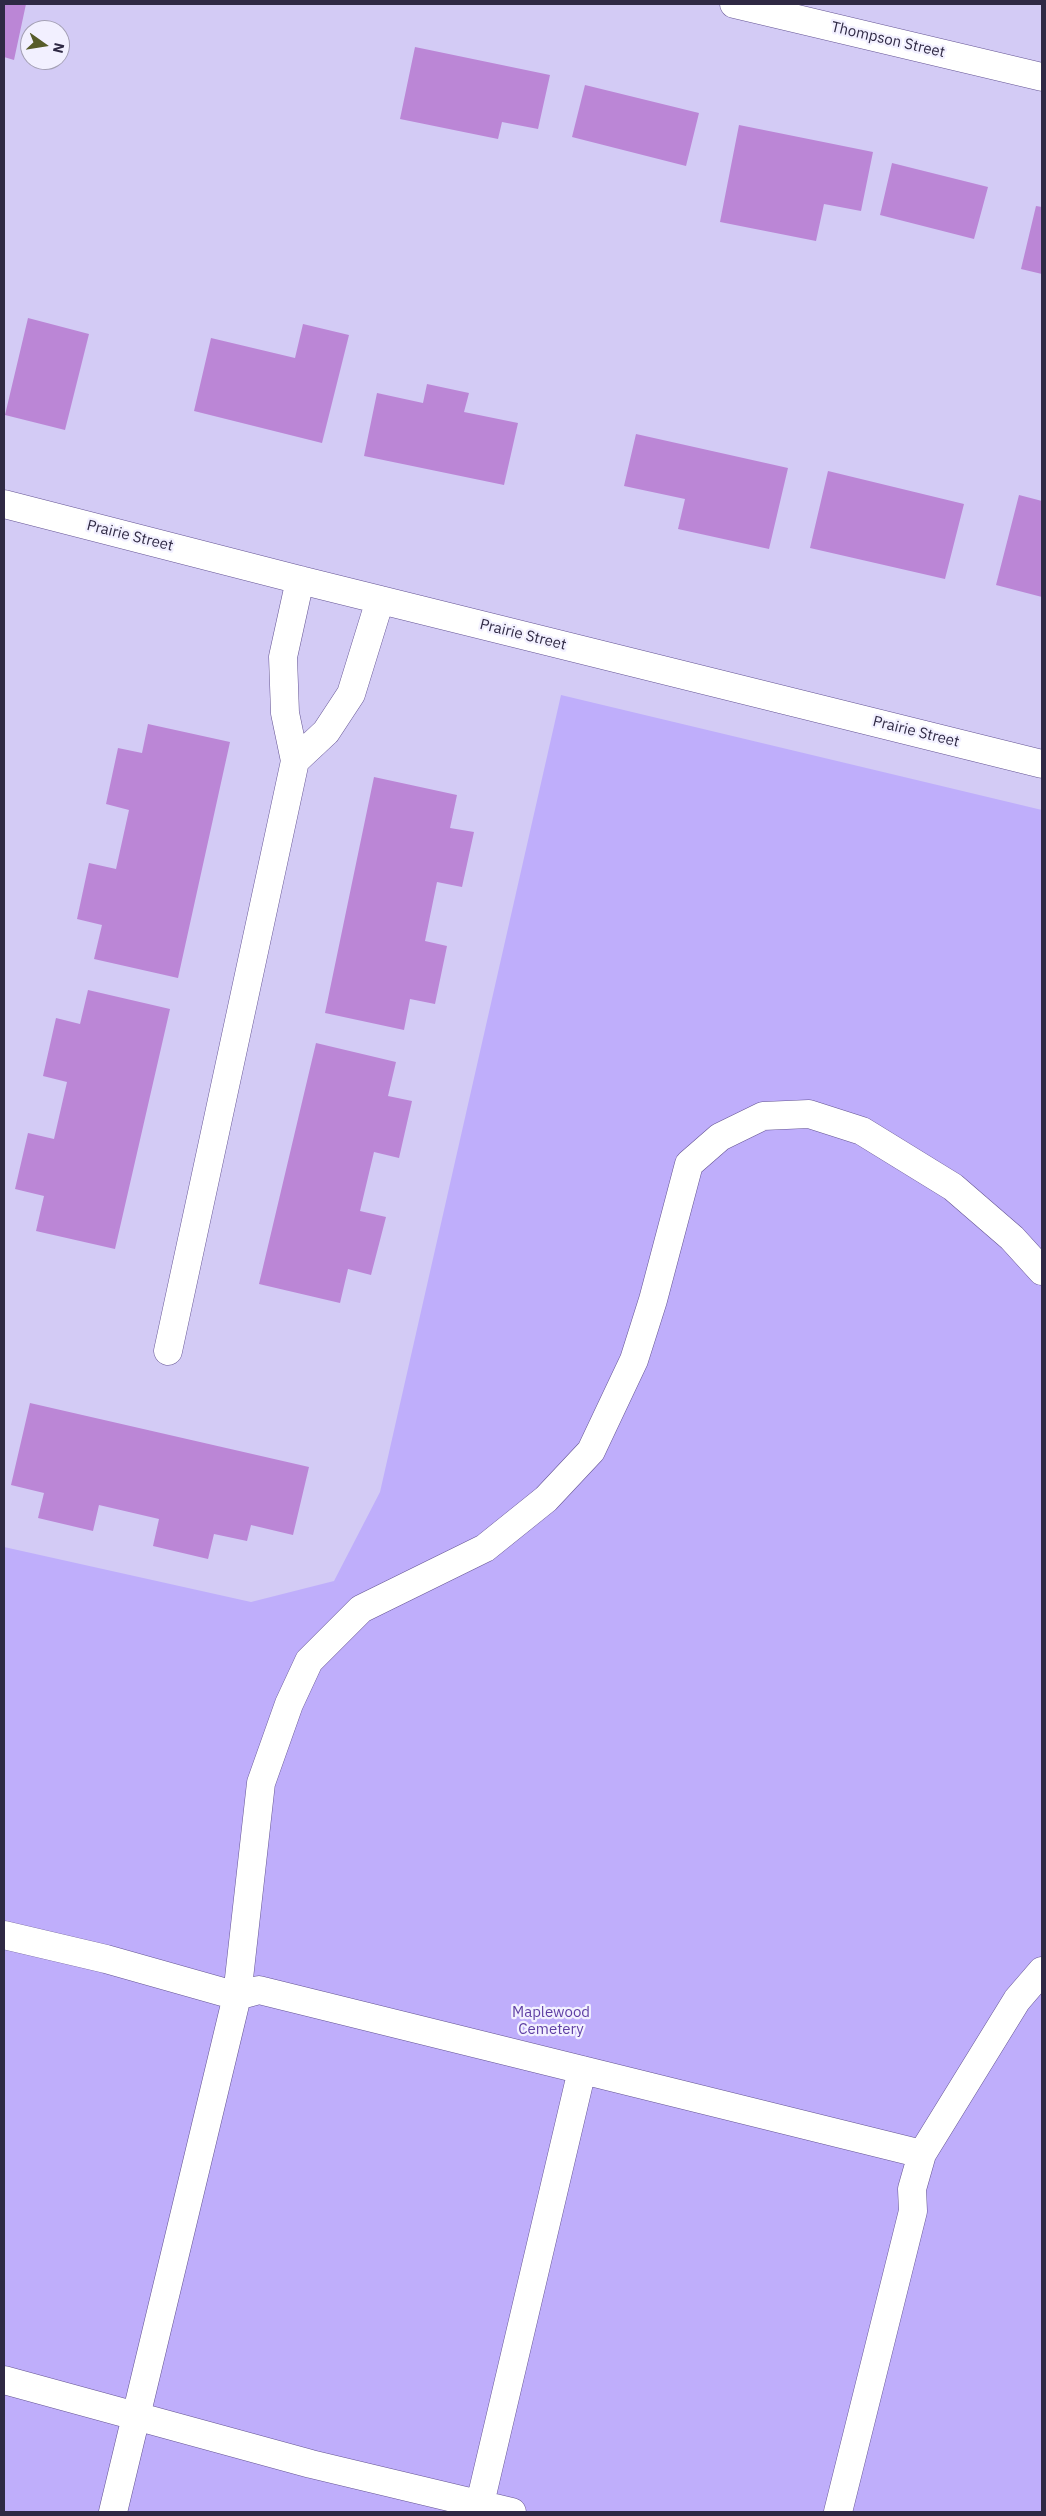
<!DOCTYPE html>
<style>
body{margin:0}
#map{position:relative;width:1046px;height:2516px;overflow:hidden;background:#d3cbf5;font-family:"IBM Plex Sans",sans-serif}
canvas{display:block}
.frame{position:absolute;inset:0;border:5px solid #2f2944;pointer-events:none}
.north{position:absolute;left:20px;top:20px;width:50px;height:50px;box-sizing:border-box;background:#f2f0ff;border:1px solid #a4a0b4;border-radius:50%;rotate:103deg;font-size:14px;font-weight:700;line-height:20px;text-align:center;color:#2f2944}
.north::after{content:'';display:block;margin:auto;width:18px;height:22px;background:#575c2a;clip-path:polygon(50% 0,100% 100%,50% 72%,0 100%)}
</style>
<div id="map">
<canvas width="1046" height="2516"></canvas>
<div class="frame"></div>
<div class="north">N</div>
</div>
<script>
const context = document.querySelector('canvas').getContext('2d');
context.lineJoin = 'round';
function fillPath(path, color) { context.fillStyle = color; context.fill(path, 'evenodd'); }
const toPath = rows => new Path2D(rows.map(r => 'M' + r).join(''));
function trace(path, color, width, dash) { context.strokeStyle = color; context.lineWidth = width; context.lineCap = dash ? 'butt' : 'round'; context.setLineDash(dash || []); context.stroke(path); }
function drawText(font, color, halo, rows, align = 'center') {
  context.font = font + ' "IBM Plex Sans",sans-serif'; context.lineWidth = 4.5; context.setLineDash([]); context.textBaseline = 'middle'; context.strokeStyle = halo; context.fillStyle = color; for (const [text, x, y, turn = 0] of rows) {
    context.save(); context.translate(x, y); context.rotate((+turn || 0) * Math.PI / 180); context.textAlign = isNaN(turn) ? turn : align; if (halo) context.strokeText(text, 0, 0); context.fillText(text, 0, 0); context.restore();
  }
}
const green = toPath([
 [561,695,1042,810,1042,2512,4,2512,4,1547,251,1602,334,1581,380,1492]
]);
const building = toPath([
 [4,4,26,4,14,60,4,57],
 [415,47,550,75,538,129,502,122,498,139,400,119],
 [585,85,699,113,686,166,572,137],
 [739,125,873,152,861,211,824,204,816,241,720,222],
 [892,163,988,187,974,239,880,215],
 [1036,206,1042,207,1042,274,1021,269],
 [28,318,89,334,65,430,5,415],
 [303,324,349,335,322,443,194,411,211,338,295,358],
 [427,384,469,393,464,412,518,423,504,485,364,456,377,393,423,403],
 [636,434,788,468,769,549,678,529,685,499,624,486],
 [828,471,964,504,945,579,810,548],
 [1019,495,1042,501,1042,597,996,585],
 [148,724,230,742,178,978,94,959,102,925,77,919,89,863,116,869,129,810,106,804,118,748,142,753],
 [374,777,457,795,450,828,474,832,462,887,437,882,425,941,447,946,435,1004,410,999,404,1030,325,1013],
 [88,990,170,1009,115,1249,36,1231,44,1196,15,1189,28,1133,54,1139,67,1082,43,1076,56,1018,80,1024],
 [316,1043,396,1062,388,1096,412,1101,399,1158,374,1152,360,1211,386,1217,371,1275,348,1269,340,1303,259,1284],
 [30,1403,309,1467,293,1535,251,1525,247,1541,214,1534,208,1559,153,1546,159,1519,99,1505,93,1531,38,1518,44,1493,11,1485]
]);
const minor = toPath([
 [734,4,1042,77],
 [4,504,300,580,1042,764],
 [295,761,285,713,283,657,300,580],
 [168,1351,295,761,326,732,351,694,380,600],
 [4,1935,106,1959,237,1996,259,1990,922,2154],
 [4,2380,311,2464,512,2512],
 [113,2512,237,1996,261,1783,289,1704,309,1661,361,1609,485,1548,546,1499,591,1451,634,1360,653,1300,689,1164,720,1137,763,1116,809,1114,862,1131,953,1187,1012,1238,1042,1271],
 [478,2512,582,2070],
 [838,2512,913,2211,912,2189,922,2154,1017,2000,1042,1971]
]);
const streetNames = [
 ["Thompson Street",888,40,13],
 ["Prairie Street",130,536,14],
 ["Prairie Street",523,635,14],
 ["Prairie Street",916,732,14]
];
const parkNames = [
 ["Maplewood",551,2013],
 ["Cemetery",551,2030]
];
fillPath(green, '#bfaefb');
fillPath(building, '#bb86d6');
trace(minor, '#655594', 29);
trace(minor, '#fff', 28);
drawText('15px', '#2f2944', '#f2f0ff', streetNames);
drawText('15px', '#5f3fa4', '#f2f0ff', parkNames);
</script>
